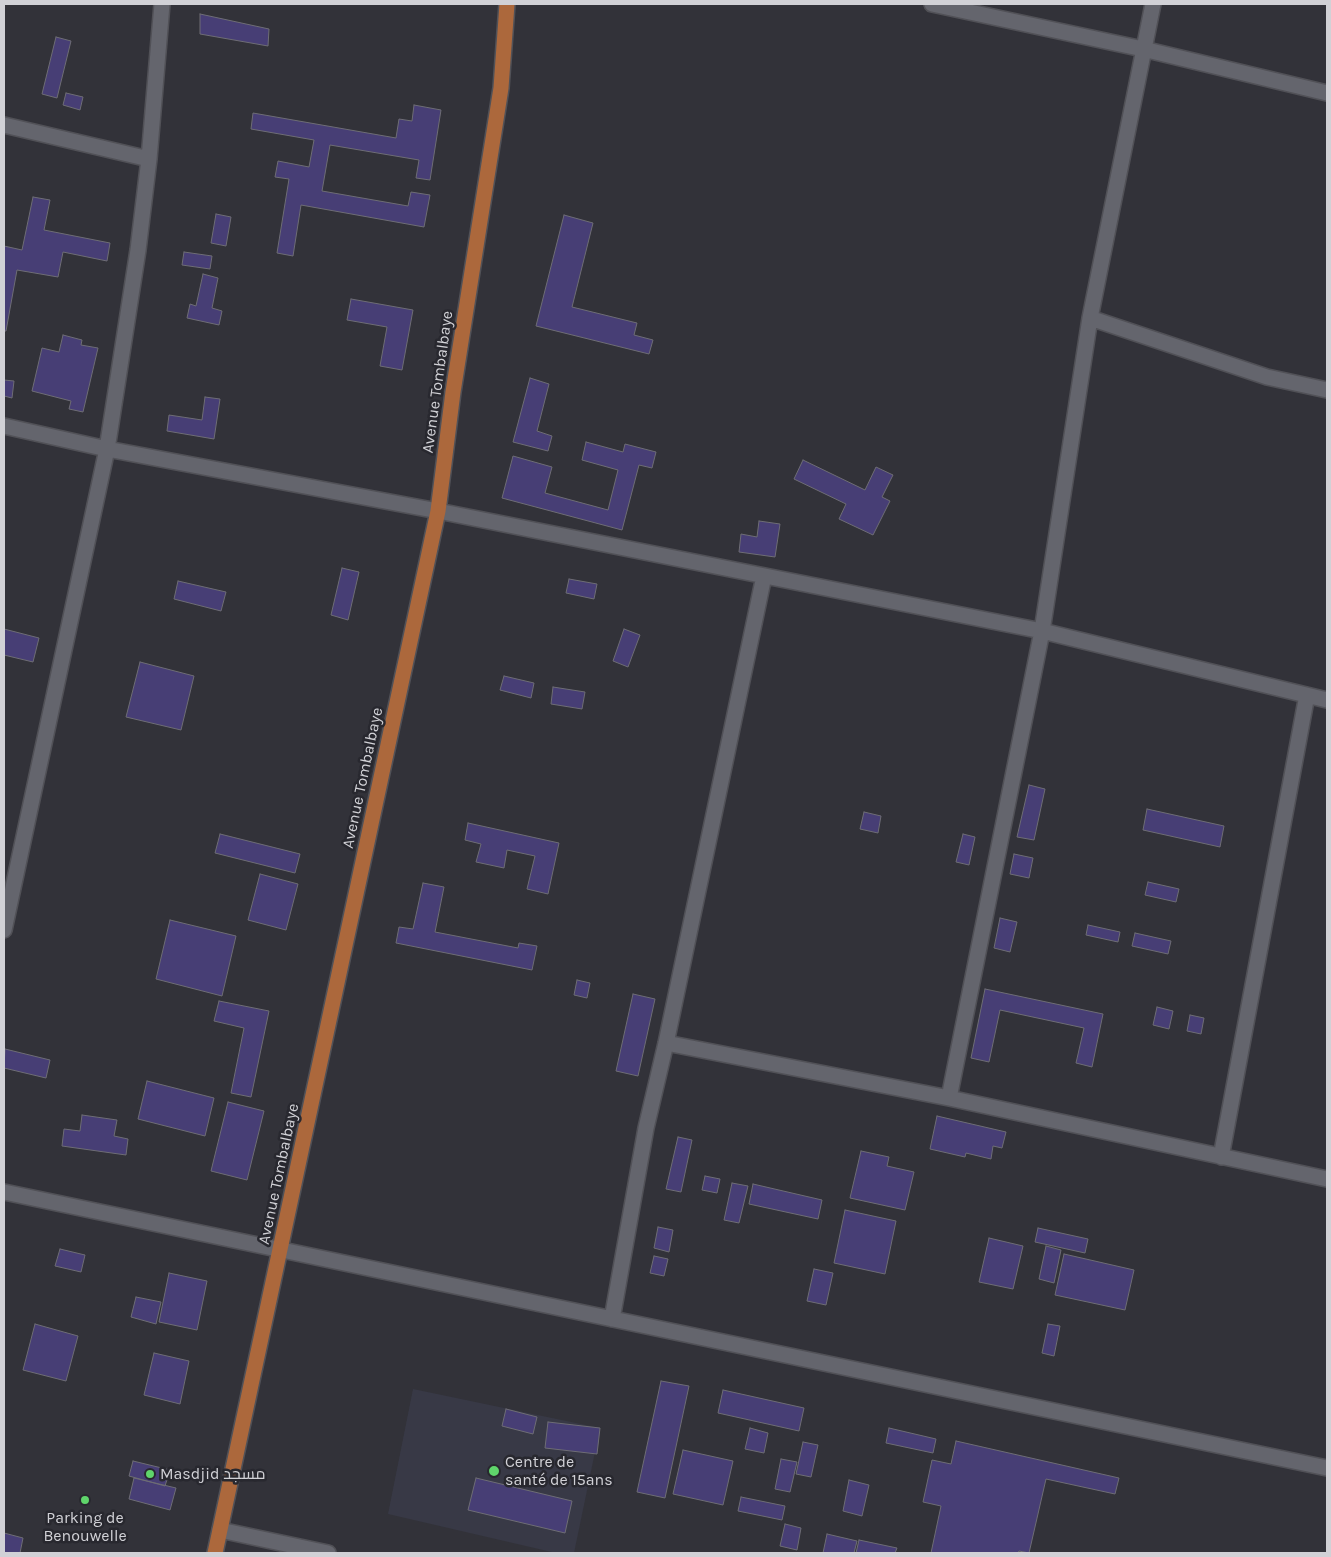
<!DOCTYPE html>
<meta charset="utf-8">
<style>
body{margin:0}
#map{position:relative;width:1331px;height:1557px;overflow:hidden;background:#323239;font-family:Karla,sans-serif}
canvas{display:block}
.frame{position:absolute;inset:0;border:5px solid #d1d1d6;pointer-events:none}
</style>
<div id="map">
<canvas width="1331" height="1557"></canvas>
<div class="frame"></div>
</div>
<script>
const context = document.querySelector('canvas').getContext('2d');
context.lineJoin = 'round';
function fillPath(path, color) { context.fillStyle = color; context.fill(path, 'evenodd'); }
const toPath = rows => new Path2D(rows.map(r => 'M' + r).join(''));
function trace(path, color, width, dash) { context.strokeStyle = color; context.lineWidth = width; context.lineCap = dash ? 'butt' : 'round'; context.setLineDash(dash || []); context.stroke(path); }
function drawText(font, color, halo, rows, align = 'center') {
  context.font = font + ' Karla,Cairo,sans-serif'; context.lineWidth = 5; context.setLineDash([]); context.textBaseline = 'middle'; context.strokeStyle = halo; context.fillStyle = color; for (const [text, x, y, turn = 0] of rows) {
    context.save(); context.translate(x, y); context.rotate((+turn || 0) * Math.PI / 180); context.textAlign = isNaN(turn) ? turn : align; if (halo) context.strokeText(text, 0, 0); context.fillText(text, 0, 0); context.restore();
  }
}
const built = toPath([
 [413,1389,600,1428,574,1553,556,1553,388,1514]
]);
const building = toPath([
 [200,14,269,29,268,46,200,34,200,14],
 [56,37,71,41,57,98,42,94,56,37],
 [66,93,83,97,80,110,63,105,66,93],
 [414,105,441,110,430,180,416,178,419,160,330,145,322,191,408,206,411,192,430,195,424,227,301,205,293,256,277,253,289,179,275,177,278,161,309,167,314,140,251,129,253,113,396,138,399,119,412,121,414,105],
 [33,197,50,200,44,230,110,243,107,261,63,252,58,277,17,270,6,331,4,331,4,246,22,250,33,197],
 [216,214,231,217,226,246,211,243,216,214],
 [564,215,593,223,572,307,637,323,634,335,653,340,649,354,536,326,564,215],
 [184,252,212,256,210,269,182,265,184,252],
 [203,274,218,278,212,308,222,311,219,325,187,318,190,304,196,306,203,274],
 [351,299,413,310,402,370,380,366,387,327,347,320,351,299],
 [63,335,82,340,81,345,98,348,83,412,69,409,71,401,32,391,42,348,59,352,63,335],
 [530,378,549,384,537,431,552,436,548,451,513,442,530,378],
 [4,380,14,381,12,398,4,396,4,380],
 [205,397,220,399,214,439,167,431,169,415,202,420,205,397],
 [586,442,623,452,625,444,656,452,652,468,639,465,622,530,502,498,513,456,552,467,545,493,608,510,618,470,582,460,586,442],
 [803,460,865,490,876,467,893,475,882,497,890,501,873,535,839,519,846,504,794,479,803,460],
 [759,521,780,524,775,557,739,552,741,534,757,537,759,521],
 [342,568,359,572,348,620,331,615,342,568],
 [569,579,597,584,594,599,566,593,569,579],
 [178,581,226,592,221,611,174,599,178,581],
 [4,629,39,638,33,662,4,655,4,629],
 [624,629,640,635,628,667,613,661,624,629],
 [140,662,194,676,181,730,126,717,140,662],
 [504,676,534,683,531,698,500,690,504,676],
 [553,687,585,692,582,709,551,704,553,687],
 [1029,785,1045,789,1034,840,1017,837,1029,785],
 [1147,809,1224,826,1220,847,1143,830,1147,809],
 [864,812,881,816,878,833,860,829,864,812],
 [468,823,559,843,548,894,527,889,535,856,507,850,504,868,476,862,481,844,465,840,468,823],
 [220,834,300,854,295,873,215,853,220,834],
 [963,834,975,837,969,865,956,862,963,834],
 [1014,854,1033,858,1029,878,1010,874,1014,854],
 [260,874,298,884,286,930,248,920,260,874],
 [1148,882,1179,889,1176,902,1145,895,1148,882],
 [423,883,444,887,435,932,518,948,519,943,537,946,532,970,396,943,399,927,413,929,423,883],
 [1000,918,1017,922,1010,952,994,948,1000,918],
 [170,920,236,936,222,996,156,979,170,920],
 [1088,925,1120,932,1118,942,1086,935,1088,925],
 [1135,933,1171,941,1168,954,1132,946,1135,933],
 [577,980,590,983,587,998,574,995,577,980],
 [985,989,1103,1014,1092,1067,1076,1063,1084,1028,1000,1010,989,1062,971,1058,985,989],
 [633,994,655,999,638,1076,616,1071,633,994],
 [219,1001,269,1011,251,1097,231,1093,244,1028,214,1021,219,1001],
 [1157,1007,1173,1011,1169,1029,1153,1025,1157,1007],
 [1190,1015,1204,1018,1201,1034,1187,1031,1190,1015],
 [5,1049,50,1060,46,1078,4,1068,5,1049],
 [147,1081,214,1098,205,1136,138,1119,147,1081],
 [228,1102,264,1111,247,1180,211,1171,228,1102],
 [82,1115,117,1120,114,1136,128,1139,126,1155,62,1146,64,1129,80,1131,82,1115],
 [937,1116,1006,1132,1002,1148,993,1146,991,1159,966,1153,965,1157,930,1149,937,1116],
 [678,1137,692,1140,681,1192,666,1189,678,1137],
 [861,1151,889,1157,887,1166,914,1172,905,1210,850,1198,861,1151],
 [705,1176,720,1179,717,1193,702,1190,705,1176],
 [732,1183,748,1186,739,1223,724,1220,732,1183],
 [753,1184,822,1200,818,1219,749,1204,753,1184],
 [845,1210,896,1221,885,1274,834,1263,845,1210],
 [658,1227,673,1230,669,1252,654,1248,658,1227],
 [1038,1228,1088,1239,1085,1253,1035,1242,1038,1228],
 [989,1238,1023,1246,1013,1289,979,1282,989,1238],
 [1046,1246,1061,1250,1054,1283,1039,1279,1046,1246],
 [60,1249,85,1255,81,1272,55,1266,60,1249],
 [1064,1254,1134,1270,1125,1310,1055,1295,1064,1254],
 [654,1256,668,1259,664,1276,650,1273,654,1256],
 [814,1269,833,1273,826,1305,807,1301,814,1269],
 [169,1273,207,1281,197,1330,159,1322,169,1273],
 [136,1297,161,1302,156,1324,131,1317,136,1297],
 [35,1324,78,1336,66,1381,23,1370,35,1324],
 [1048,1324,1060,1326,1054,1356,1042,1353,1048,1324],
 [154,1353,189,1361,180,1404,144,1395,154,1353],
 [661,1381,689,1386,665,1498,637,1492,661,1381],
 [723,1390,804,1408,799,1431,718,1413,723,1390],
 [506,1409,537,1417,533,1434,502,1426,506,1409],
 [548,1422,600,1428,597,1454,545,1448,548,1422],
 [750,1428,768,1433,764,1453,745,1449,750,1428],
 [889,1428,936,1439,933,1453,886,1443,889,1428],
 [956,1441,1119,1478,1115,1494,1046,1479,1029,1553,1019,1551,1018,1553,931,1553,941,1506,923,1502,932,1460,951,1464,956,1441],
 [803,1442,818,1445,811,1477,796,1474,803,1442],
 [683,1450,733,1461,723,1505,673,1494,683,1450],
 [781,1459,797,1462,790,1492,775,1489,781,1459],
 [133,1461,170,1470,165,1486,129,1476,133,1461],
 [134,1478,176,1488,170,1510,129,1499,134,1478],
 [476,1478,572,1501,565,1533,468,1510,476,1478],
 [849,1480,869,1485,862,1516,843,1511,849,1480],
 [741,1497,785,1506,782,1520,738,1511,741,1497],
 [785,1524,801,1528,797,1550,780,1546,785,1524],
 [4,1533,23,1538,20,1553,4,1553,4,1533],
 [827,1534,857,1541,854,1553,823,1553,827,1534],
 [859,1540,897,1548,895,1553,856,1553,859,1540]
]);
const minor = toPath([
 [932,4,1143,49,1327,93],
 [4,125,149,159],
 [1090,318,1267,377,1327,390],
 [4,426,107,449,438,511,1042,631,1327,700],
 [4,930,107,449,138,250,149,159,162,4],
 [666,1043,949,1098,1327,1179],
 [949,1098,1042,631,1090,318,1153,4],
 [1221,1157,1307,695],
 [4,1192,1327,1468],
 [612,1319,646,1128,666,1043,764,576],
 [220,1530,328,1553]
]);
const major = toPath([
 [215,1553,438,511,453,392,501,88,507,4]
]);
const markers = [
 [494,1471,6,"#5fd56b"],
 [150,1474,5,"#5fd56b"],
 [85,1500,5,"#5fd56b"]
];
const streetNames = [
 ["Avenue Tombalbaye",438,382,-82],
 ["Avenue Tombalbaye",363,778,-78],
 ["Avenue Tombalbaye",279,1174,-78]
];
const poiNames = [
 ["Centre de",505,1462],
 ["santé de 15ans",505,1480],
 ["Masdjid مسجد",160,1474],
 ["Parking de",85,1518,"center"],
 ["Benouwelle",85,1536,"center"]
];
fillPath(built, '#383946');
fillPath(building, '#473e75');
trace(building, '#6e6d75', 1);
trace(minor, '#515157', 18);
trace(major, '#515157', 18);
trace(minor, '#64656d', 15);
trace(major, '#ac683c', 15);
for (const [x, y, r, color] of markers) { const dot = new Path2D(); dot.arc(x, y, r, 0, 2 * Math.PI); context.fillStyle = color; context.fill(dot); trace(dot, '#28282f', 2); }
drawText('16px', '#d1d1d6', '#28282f', streetNames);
drawText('16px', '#d1d1d6', '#28282f', poiNames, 'left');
</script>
